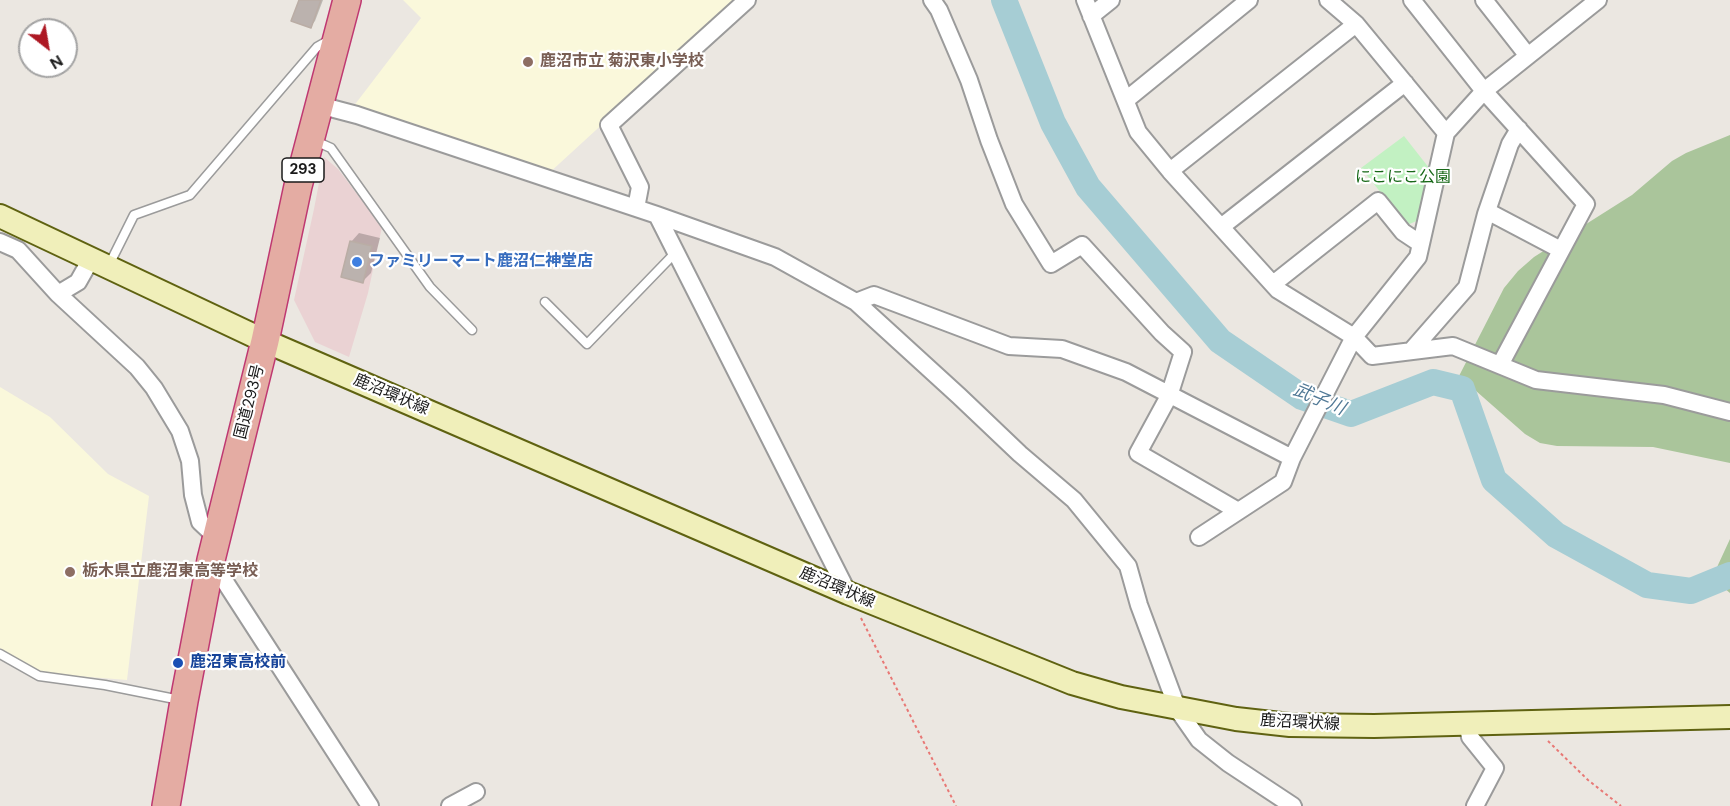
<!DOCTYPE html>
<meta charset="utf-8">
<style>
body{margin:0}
#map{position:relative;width:1730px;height:806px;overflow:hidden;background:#ebe7e1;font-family:"DM Sans",sans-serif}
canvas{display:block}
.north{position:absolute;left:18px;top:18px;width:60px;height:60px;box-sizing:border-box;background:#fff;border:2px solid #a3a3a3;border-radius:50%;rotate:149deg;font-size:16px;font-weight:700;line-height:24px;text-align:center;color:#1a1a1a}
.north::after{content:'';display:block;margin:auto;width:21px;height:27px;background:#ad1823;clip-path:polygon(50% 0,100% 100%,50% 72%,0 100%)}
</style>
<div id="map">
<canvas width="1730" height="806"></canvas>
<div class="north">N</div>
</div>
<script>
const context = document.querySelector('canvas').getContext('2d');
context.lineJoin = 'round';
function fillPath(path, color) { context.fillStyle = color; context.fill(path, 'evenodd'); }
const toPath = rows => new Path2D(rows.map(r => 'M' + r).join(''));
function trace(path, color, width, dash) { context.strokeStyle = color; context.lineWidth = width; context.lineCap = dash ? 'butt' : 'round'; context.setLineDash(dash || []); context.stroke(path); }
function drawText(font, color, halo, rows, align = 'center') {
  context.font = font + ' "DM Sans","Noto Sans JP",sans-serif'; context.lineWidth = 4.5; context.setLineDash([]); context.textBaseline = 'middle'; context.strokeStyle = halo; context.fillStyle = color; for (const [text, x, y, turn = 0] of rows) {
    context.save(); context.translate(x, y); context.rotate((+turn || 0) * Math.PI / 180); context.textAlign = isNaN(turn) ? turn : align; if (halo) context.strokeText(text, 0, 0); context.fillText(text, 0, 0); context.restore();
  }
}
const commercial = toPath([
 [324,157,338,169,382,227,368,293,349,357,315,342,294,300,314,209]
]);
const education = toPath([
 [403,0,738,0,548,174,353,107,421,18],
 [0,387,50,417,108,474,149,496,127,680,40,673,0,648]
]);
const forest = toPath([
 [1730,135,1730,463,1653,447,1557,446,1540,443,1525,434,1459,376,1504,288,1518,271,1534,257,1632,195,1672,161,1686,153],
 [1730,539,1730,593,1712,578]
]);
const park = toPath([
 [1404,136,1433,173,1419,220,1407,225,1361,168]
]);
const shadow = toPath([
 [300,0,323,0,315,21,310,27],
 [359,233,380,238,371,273,363,281,351,242]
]);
const river = toPath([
 [1004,0,1053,123,1088,187,1220,341,1302,397,1351,414,1433,382,1462,389,1494,480,1556,535,1647,585,1691,591,1730,575]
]);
const building = toPath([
 [299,0,321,0,311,28,291,21,299,0],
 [350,241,372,246,363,283,341,277,350,241]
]);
const path = toPath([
 [861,618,956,806],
 [1548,741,1588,780,1621,806]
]);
const service = toPath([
 [313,140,331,148,430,287,472,330],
 [109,265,134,215,190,195,317,47,331,39],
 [545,302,587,344,676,252],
 [0,654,39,676,105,685,180,700]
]);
const minor = toPath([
 [932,0,939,10,969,80,989,140,1014,204,1051,264,1082,245,1162,333,1183,352,1169,396,1138,453,1238,511],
 [1085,0,1138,132,1170,171,1356,24,1328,0],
 [1484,0,1528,56],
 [1091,16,1111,0],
 [1356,24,1446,133],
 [1126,100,1249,0],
 [319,105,357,115,657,215,775,257,856,302,959,396,1020,454,1074,500,1128,566,1139,605,1178,710,1199,740,1228,763,1293,806],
 [1170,171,1278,290,1354,337,1372,356,1453,346,1536,380,1664,395,1730,412],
 [636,208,640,187,609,125,747,0],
 [1487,211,1561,250],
 [657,215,848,593],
 [1221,227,1405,83],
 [0,242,18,250,58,294,137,367,154,388,180,431,190,461,193,495,200,522,216,537],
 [1273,284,1378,201,1403,232,1421,244],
 [58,294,78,282,91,259],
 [856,302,874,295,1009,346,1062,349,1126,372,1292,458],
 [1411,351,1467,287,1486,214,1510,144,1519,129],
 [1500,365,1586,204,1484,91,1598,0],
 [1199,537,1283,482,1292,458,1354,337,1418,257,1446,133,1484,91,1412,0],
 [211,560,370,806],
 [1467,723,1470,737,1495,768,1475,806],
 [450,806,476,792]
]);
const secondary = toPath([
 [0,216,265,341,848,593,1072,683,1121,697,1236,719,1290,725,1374,726,1730,717]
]);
const trunk = toPath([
 [166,806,184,701,211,560,265,341,298,186,347,0]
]);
const markers = [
 [528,62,6,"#8d6e63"],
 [357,262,6,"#3f7fe0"],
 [70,572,6,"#8d6e63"],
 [178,663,6,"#1a4fb4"]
];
const shields = [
 [303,170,42]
];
const shieldNames = [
 ["293",303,170]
];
const educationNames = [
 ["鹿沼市立 菊沢東小学校",540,62],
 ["栃木県立鹿沼東高等学校",82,572]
];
const parkNames = [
 ["にこにこ公園",1403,178]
];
const shopNames = [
 ["ファミリーマート鹿沼仁神堂店",369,262]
];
const streetNames = [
 ["鹿沼環状線",391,395,23],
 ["国道293号",250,402,-76],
 ["鹿沼環状線",837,588,23],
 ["鹿沼環状線",1300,723,3]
];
const transitNames = [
 ["鹿沼東高校前",190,663]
];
const waterNames = [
 ["武子川",1319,400,23]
];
fillPath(commercial, '#ead2d3');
fillPath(education, '#faf8db');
fillPath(forest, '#aac59b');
fillPath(park, '#c2f1c2');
fillPath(shadow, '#0003');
trace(river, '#a6cdd4', 26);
fillPath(building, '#bbb2ae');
trace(building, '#baada5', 1.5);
trace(service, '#9b9b9b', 11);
trace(minor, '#9b9b9b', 20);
trace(secondary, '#5f6211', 26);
trace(trunk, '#bf3871', 30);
trace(path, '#e87875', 2, [3, 3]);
trace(service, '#fff', 8);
trace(minor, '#fff', 16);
trace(secondary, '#f0efba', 22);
trace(trunk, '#e4aca3', 27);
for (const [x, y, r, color] of markers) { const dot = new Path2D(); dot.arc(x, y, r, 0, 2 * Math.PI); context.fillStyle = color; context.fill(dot); trace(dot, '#fff', 2); }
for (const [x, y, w] of shields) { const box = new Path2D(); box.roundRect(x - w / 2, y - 12, w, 24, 4.5); context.fillStyle = '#fff'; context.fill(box); trace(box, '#1a1a1a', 1.5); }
drawText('bold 15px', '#1a1a1a', null, shieldNames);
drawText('bold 16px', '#785e54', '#fff', educationNames, 'left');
drawText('16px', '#186918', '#fff', parkNames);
drawText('bold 16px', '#366cbe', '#fff', shopNames, 'left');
drawText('16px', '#1a1a1a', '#fff', streetNames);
drawText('bold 16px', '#164399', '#fff', transitNames, 'left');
drawText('italic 18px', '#517996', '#fff', waterNames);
</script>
